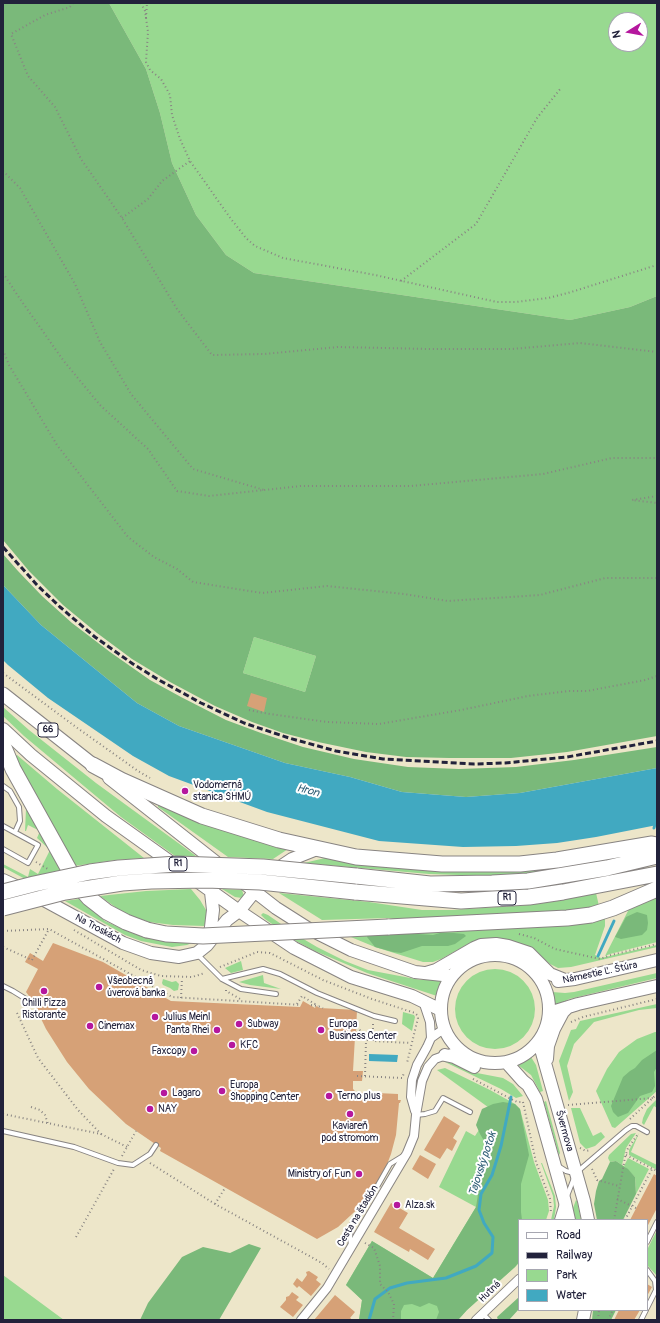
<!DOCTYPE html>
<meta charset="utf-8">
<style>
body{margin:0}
#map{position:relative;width:660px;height:1323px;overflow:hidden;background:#ede6c9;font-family:Pangolin,sans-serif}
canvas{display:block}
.frame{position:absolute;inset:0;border:4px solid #22223b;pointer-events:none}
.legend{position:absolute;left:518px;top:1219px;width:130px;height:92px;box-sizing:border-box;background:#fff;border:1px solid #a7a7b1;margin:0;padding:5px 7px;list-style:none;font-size:12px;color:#22223b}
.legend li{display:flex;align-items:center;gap:8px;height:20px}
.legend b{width:20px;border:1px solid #a7a7b1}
.north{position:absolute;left:608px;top:12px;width:40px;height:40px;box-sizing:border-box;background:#fff;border:1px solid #a7a7b1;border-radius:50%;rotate:259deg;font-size:11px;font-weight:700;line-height:16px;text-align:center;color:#22223b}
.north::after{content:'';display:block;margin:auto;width:14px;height:18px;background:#b5179e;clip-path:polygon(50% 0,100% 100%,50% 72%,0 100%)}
</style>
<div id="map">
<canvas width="660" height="1323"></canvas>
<div class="frame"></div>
<ul class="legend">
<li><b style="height:5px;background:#fff"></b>Road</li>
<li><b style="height:5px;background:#22223b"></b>Railway</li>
<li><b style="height:11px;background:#98d990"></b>Park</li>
<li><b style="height:11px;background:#41a9c1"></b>Water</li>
</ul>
<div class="north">N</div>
</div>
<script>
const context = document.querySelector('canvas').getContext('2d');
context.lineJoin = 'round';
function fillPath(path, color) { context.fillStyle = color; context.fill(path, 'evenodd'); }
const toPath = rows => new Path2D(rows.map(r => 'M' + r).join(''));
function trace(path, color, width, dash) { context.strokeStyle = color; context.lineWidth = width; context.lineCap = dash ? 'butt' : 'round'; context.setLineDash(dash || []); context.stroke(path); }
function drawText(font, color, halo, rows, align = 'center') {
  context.font = font + ' Pangolin,sans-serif'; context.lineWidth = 4; context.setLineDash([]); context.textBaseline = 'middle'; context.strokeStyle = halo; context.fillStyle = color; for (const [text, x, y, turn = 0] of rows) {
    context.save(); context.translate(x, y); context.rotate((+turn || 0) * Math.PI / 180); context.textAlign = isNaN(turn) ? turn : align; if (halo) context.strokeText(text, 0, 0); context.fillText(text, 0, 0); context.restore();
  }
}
const green = toPath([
 [109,3,657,3,657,296,630,307,570,320,254,273,226,255,196,215,172,163,160,113,146,69],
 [616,20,640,20,640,44,616,44],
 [254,637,316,656,305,692,243,673],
 [3,707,29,730,96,783,196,856,175,856,121,817,24,736,3,716],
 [17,755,57,789,144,858,116,860,74,866,17,762,15,756],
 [3,761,64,873,27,880,3,867,3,864,28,877,30,869,38,874,50,850,37,838,40,831,28,825,26,831,25,831,26,809,3,767],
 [158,804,196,821,263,843,288,849,273,859,228,857,158,807],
 [325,858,344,861,572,864,574,866,552,871,488,876,429,874,304,863],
 [191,889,200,900,206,910,206,921,204,926,173,925,149,922,129,915,118,909,100,896,146,891],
 [222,889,242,890,244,896,242,898,235,897],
 [279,893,369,902,422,910,452,910,528,905,557,901,596,893,599,906,579,910,530,913,394,919,388,918,322,920],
 [657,895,657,942,610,954,605,956,630,907],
 [79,899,105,921,127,931,146,938,158,940,194,942,187,945,172,947,141,941,125,935,65,901],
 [263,913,268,915,300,937,317,947,345,961,368,970,421,980,435,980,444,978,439,987,437,996,367,973,315,951,296,941,265,919,261,915],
 [605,918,605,926,595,955,601,958,657,945,657,947,571,967,558,968,550,964,533,950,483,940,468,944,441,959,433,962,423,962,375,947,346,935],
 [241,961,243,970,231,973,225,968],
 '455 1009a40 40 0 1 1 80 0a40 40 0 1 1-80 0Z',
 [657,973,657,978,569,999,555,1007,552,992,565,993,574,992],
 [263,975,264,983,281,989,250,985,239,982],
 [163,979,172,982,176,981,179,984,178,990,174,991,170,988,163,985,162,983],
 [657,1004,657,1008,639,1010,594,1022,574,1044,567,1066,573,1092,569,1101,559,1061,571,1030,576,1029,580,1021],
 [403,1012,414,1015,415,1017,412,1031,402,1024],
 [655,1032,657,1032,657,1091,615,1128,612,1127,596,1091,607,1069,619,1052,637,1039],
 [531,1057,536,1065,543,1091,540,1092,531,1075,518,1065],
 [445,1062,453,1063,477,1073,503,1078,513,1084,523,1096,516,1098,501,1089],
 [445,1068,490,1090,515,1104,520,1109,534,1162,548,1200,549,1211,546,1220,519,1220,519,1263,515,1267,467,1310,458,1320,359,1320,362,1300,346,1285,372,1241,433,1278,476,1207,439,1187,466,1131,475,1136,492,1110,437,1070],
 [657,1099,657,1108,654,1106,644,1125,642,1123,643,1118,647,1109],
 [546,1101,560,1153,559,1155,544,1102],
 [571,1108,580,1108,593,1136,601,1132,605,1137,595,1146,586,1149,580,1143],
 [636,1133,626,1148,622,1165,616,1161,610,1162,608,1158,609,1155,631,1134],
 [639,1133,631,1152,657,1165,657,1170,629,1155,629,1150],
 [628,1158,649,1169,636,1194,635,1177,624,1166],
 [541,1163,542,1163,555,1196,556,1207,554,1220,551,1220,554,1206,553,1196],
 [576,1200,577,1201,581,1220,575,1220,573,1208],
 [657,1230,657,1276,647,1265,647,1250],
 [3,1275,64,1320,3,1320]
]);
const forest = toPath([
 [3,3,109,3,146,69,160,113,172,163,196,215,226,255,254,273,570,320,630,307,657,296,657,736,567,752,511,758,449,758,406,757,366,752,318,742,283,733,252,722,215,706,170,682,132,659,97,633,63,605,29,571,3,540],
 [254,637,316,656,305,692,243,673],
 [3,554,18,571,42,596,72,623,110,652,150,680,181,697,226,720,261,733,303,747,354,759,408,767,459,769,516,767,574,760,657,747,657,768,520,793,466,797,402,792,350,777,285,763,179,726,137,703,41,625,3,585],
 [637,912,647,915,648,923,647,930,642,935,621,939,615,937,626,917],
 [440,933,454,933,464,934,466,936,455,944,448,946,422,946,401,953,393,952,375,947,367,937,368,935,383,934,418,934,433,935],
 [657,1050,657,1067,654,1072,655,1086,652,1092,640,1096,628,1113,618,1117,613,1112,611,1106,623,1077,630,1071,635,1068,642,1060],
 [503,1102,515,1104,520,1109,529,1155,521,1184,521,1212,522,1220,519,1220,519,1262,515,1267,467,1310,458,1320,436,1320,439,1312,437,1306,429,1303,420,1307,412,1304,404,1305,401,1311,401,1320,359,1320,362,1300,346,1285,372,1241,433,1278,476,1207,486,1144,480,1134,476,1125,482,1109,493,1104],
 [616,1161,628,1169,635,1177,636,1194,623,1220,597,1220,594,1204,596,1191,599,1181,602,1179,610,1162],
 [249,1244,261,1248,219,1320,140,1320,148,1303,182,1257,203,1247,230,1253],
 [519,1297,519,1309,509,1320,498,1320,497,1317],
 [593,1310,616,1310,611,1320,592,1320]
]);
const water = toPath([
 [3,585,41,625,137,703,179,726,285,763,350,777,402,792,466,797,520,793,657,768,657,825,596,837,557,843,516,846,463,847,379,841,267,812,169,776,133,756,48,698,8,665,3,660],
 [369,1054,398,1055,397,1062,369,1061]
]);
const stream = toPath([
 [654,828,657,816],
 [598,956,614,921],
 [369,1320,375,1299,390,1288,407,1283,446,1278,476,1266,492,1253,493,1237,484,1223,479,1210,481,1194,492,1175,501,1146,511,1097]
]);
const building = toPath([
 [251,693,267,698,264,712,247,706],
 [183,787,189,789,187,795,181,793],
 [53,943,103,962,171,1001,300,1007,303,1001,315,1008,316,1006,320,1008,357,1010,356,1031,367,1038,355,1037,353,1071,363,1071,362,1081,353,1081,353,1089,356,1092,398,1094,398,1100,401,1100,400,1103,399,1103,396,1135,391,1154,384,1172,364,1203,338,1227,317,1239,160,1151,161,1148,126,1124,89,1089,67,1062,46,1029,32,1000,26,992,38,969,25,962,30,953,43,961],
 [444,1116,460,1126,453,1138,457,1141,452,1151,447,1148,440,1159,424,1150],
 [420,1155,436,1164,428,1179,412,1169],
 [654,1174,657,1176,657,1208,647,1227,647,1220,630,1220],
 [391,1203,408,1213,399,1228,435,1249,428,1260,410,1249,409,1252,374,1232],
 [309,1271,318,1277,316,1280,321,1284,311,1296,299,1286,297,1288,293,1284,297,1278,302,1282,307,1275,306,1272],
 [647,1284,652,1287,647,1296],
 [292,1292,299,1297,296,1300,303,1305,293,1317,280,1307,286,1300,286,1297,289,1296],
 [335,1295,355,1312,350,1318,351,1318,350,1320,314,1320],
 [619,1310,640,1310,634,1320,614,1320]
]);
const path = toPath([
 [73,3,70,7,45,15,11,34,28,76,55,107,81,159,122,218,177,309,212,355,264,354,338,347,430,349,512,349,580,343,657,352],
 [141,3,145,11,148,32,146,62,150,70,161,79,170,95,172,115,180,139,190,161,231,219,246,238,255,246,283,258,375,275,497,302,516,302,548,298,568,293,657,265],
 [146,18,147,3],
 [3,171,20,188,75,284,100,342,131,394,193,469,264,490],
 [122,218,148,199,162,181,190,161],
 [3,273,18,296,63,360,100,405,148,449,177,491,209,496,301,486,411,486,543,474,612,458,657,458],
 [401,281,476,224,537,118,561,88],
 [3,350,9,365,57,445,128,537,154,557,177,569,193,582,262,593,327,586,404,594,448,601,540,595,605,578,657,578],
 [657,496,632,500,657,503],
 [3,673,76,727,138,771,150,778],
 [249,710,270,714,327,722,379,724,461,710,528,696,569,691,587,691,645,680,657,676],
 [36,862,48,869],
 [74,930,141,970,161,976,192,977,205,973],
 [3,931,49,929,172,997,301,1005],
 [519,934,534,938,555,949,600,959,611,955,657,944],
 [3,947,32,960],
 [32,960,49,929],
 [220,967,257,952,270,953,323,980,372,999,415,1013,417,1015,418,1018,407,1063],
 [226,990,226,991,242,1000],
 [181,998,182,978],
 [297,1004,302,996,318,1006],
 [311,1005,318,1006,323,1008],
 [17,1013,38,1058,78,1110,101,1134],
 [571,1022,583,1017,657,999],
 [356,1028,367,1034,373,1041,411,1043],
 [373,1041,373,1022],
 [357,1076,402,1078,404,1073],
 [365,1076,366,1041,370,1038],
 [473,1079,517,1102,523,1102],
 [523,1102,536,1162,550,1199,551,1213],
 [568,1105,653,1098],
 [31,1107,40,1110,45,1115,48,1124],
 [3,1114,101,1134,127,1147],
 [630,1119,657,1094],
 [580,1148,586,1151,591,1150],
 [626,1155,657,1171],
 [122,1156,136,1131],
 [150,1163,215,1204,322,1263,329,1269],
 [592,1169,597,1180,619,1186],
 [617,1199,636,1208],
 [215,1204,225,1188],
 [614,1220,625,1157,628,1148,638,1134],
 [625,1220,652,1169],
 [76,1237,114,1169],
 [365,1243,374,1248,380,1266,380,1284,388,1292,394,1304,393,1320],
 [598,1320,599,1310],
 [608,1320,613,1310]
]);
const lane = toPath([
 [3,786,10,791,19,807,20,821,15,832],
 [3,826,38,845,28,863,3,849],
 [198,955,222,979,241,989,276,994],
 [222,979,263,969,280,974,317,993,374,1016,395,1021],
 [3,986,13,991,34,1004],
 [416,1115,425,1114,435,1111,443,1098,470,1112],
 [3,1131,74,1147,118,1163,133,1165,150,1154,156,1145],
 [558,1166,566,1171,574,1173],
 [577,1172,626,1130,632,1126,636,1126,647,1132],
 [567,1196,574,1178],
 [647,1242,657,1222],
 [351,1245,350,1238,351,1226,378,1185,390,1164,403,1156],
 [647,1270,655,1281,656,1290,647,1308],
 [483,1314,489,1320],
 [641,1320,646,1310]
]);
const street = toPath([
 [423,1001,430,1022,431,1038],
 [415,1111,411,1097,412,1080,417,1065,427,1047,431,1038,445,1028],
 [559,1220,564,1204],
 [301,1320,327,1288,407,1153,414,1136,416,1115,422,1081,428,1067,435,1059,460,1050],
 [476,1320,519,1279]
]);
const secondary = toPath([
 [3,729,31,755,106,816,239,911,294,948,351,977,412,996,441,1010],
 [109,778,222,867],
 [274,871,292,859,317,849],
 [3,880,33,894,123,943,151,953,179,957,197,953,207,945,227,920,239,911,259,886],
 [240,880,276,908,309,929,351,950,415,972,452,976],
 [208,942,211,927,213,910,211,892],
 '441 1009a54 54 0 1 1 108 0a54 54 0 1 1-108 0Z',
 [426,973,436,970,474,948,481,945,496,944,508,946,529,953,550,974,565,980],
 [558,981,575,979,657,960],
 [549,1013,578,1004,657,986],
 [539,1042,584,1201,588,1220],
 [445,1055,454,1057,474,1067],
 [547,1059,548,1046,554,1029,563,1012,568,1007],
 [507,1063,523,1081,528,1085,536,1099,565,1202,569,1220],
 [583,1320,585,1310]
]);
const primary = toPath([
 [3,694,93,765]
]);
const highway = toPath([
 [3,745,13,769,77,884,89,898,107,912,126,922,147,930],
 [93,765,121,780,202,816,279,840,356,857,442,864,520,864,557,860,652,844,657,845],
 [356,876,430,884,492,883,528,881,607,868,657,856],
 [355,892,461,901,493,899,529,897,563,892,657,874],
 [388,927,567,918,591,915,613,908,657,889]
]);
const rail = toPath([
 [3,547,37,585,60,607,95,637,133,664,159,680,201,703,244,723,289,738,336,751,383,759,474,764,505,763,567,757,657,741]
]);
const highwayBridge = toPath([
 [3,892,34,884,90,872,119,868,177,864,263,867,356,876],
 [3,908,65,892,122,883,151,881,206,880,260,882,355,892],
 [147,930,166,934,203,936,388,927]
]);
const markers = [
 [185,791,4,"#b5179e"],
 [99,987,4,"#b5179e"],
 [44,991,4,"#b5179e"],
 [155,1017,4,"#b5179e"],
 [239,1024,4,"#b5179e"],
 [90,1026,4,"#b5179e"],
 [217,1030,4,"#b5179e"],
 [321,1030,4,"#b5179e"],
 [232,1045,4,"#b5179e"],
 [194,1051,4,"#b5179e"],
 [222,1091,4,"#b5179e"],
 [164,1093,4,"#b5179e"],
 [329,1096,4,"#b5179e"],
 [150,1109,4,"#b5179e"],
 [350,1114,4,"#b5179e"],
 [359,1174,4,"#b5179e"],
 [397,1205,4,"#b5179e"]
];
const shields = [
 [48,730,20],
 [178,864,18],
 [507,898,18]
];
const shieldNames = [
 ["66",48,730],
 ["R1",178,864],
 ["R1",507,898]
];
const poiNames = [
 ["Vodomerná",193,785],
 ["stanica SHMÚ",193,797],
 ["Všeobecná",107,981],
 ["úverová banka",107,993],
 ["Chilli Pizza",44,1003,"center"],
 ["Ristorante",44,1015,"center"],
 ["Julius Meinl",163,1017],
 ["Subway",247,1024],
 ["Europa",329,1024],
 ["Business Center",329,1036],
 ["Cinemax",98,1026],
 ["Panta Rhei",209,1030,"right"],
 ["KFC",240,1045],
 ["Faxcopy",186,1051,"right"],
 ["Europa",230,1085],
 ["Shopping Center",230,1097],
 ["Lagaro",172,1093],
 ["Terno plus",337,1096],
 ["NAY",158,1109],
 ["Kaviareň",350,1126,"center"],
 ["pod stromom",350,1138,"center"],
 ["Ministry of Fun",351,1174,"right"],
 ["Alza.sk",405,1205]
];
const streetNames = [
 ["Na Troskách",98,929,28],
 ["Námestie Ľ. Štúra",600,973,-12],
 ["Švermova",564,1131,74],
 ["Cesta na štadión",358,1216,-59],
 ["Hutná",490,1292,-44]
];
const waterNames = [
 ["Hron",308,791,14],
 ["Tajovský potok",483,1164,-72]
];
fillPath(green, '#98d990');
fillPath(forest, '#7ab97a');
fillPath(water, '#41a9c1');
trace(stream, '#41a9c1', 3);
fillPath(building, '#d6a177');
trace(lane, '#888482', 6);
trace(street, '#888482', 10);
trace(secondary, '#888482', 14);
trace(primary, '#888482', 15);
trace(highway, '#888482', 17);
trace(path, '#888482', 2, [1, 3]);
trace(lane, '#fff', 4);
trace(street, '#fff', 8);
trace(secondary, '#fff', 12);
trace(primary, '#fff', 13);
trace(highway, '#fff', 15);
trace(rail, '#22223b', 3, [6, 3]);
trace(highwayBridge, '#888482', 17, []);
trace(highwayBridge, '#fff', 15);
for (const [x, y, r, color] of markers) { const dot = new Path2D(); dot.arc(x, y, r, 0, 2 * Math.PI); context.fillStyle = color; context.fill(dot); trace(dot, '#fff', 1.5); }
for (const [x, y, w] of shields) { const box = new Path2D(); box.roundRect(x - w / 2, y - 7, w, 14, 3); context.fillStyle = '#fff'; context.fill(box); trace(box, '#22223b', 1); }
drawText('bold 9px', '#22223b', null, shieldNames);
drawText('10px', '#22223b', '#fff', poiNames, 'left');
drawText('10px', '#22223b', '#fff', streetNames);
drawText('italic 11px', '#305f77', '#fff', waterNames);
</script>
